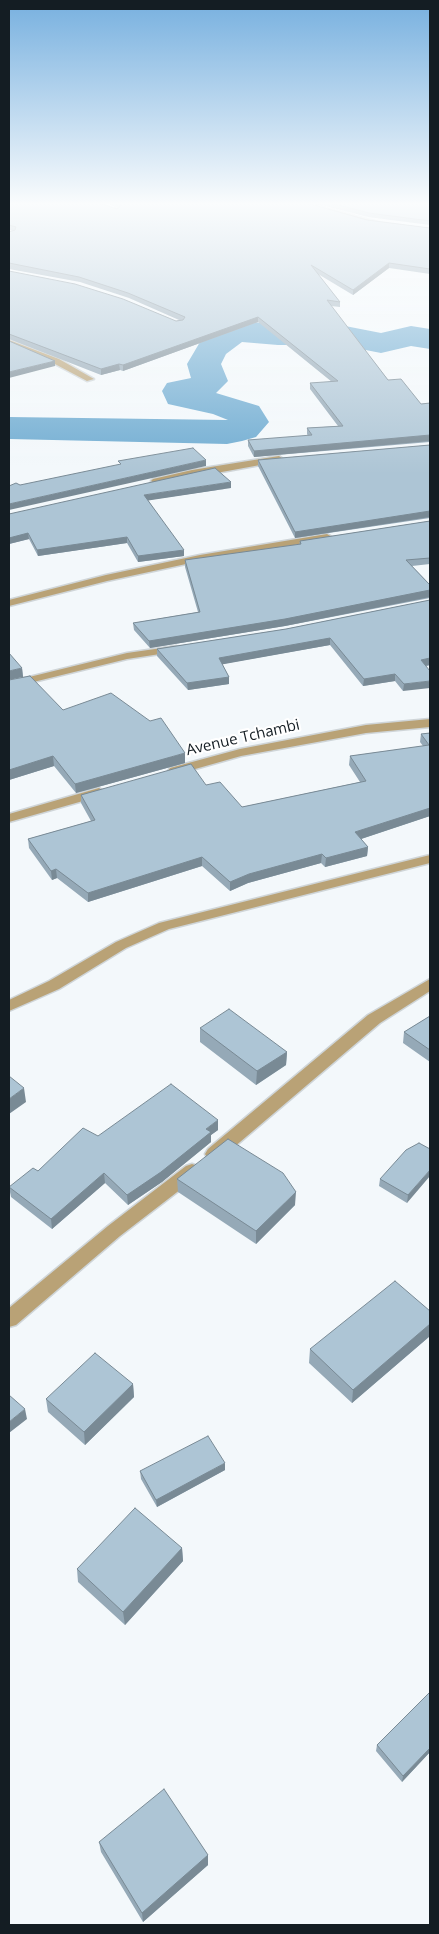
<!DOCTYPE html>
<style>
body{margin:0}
#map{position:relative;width:439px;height:1934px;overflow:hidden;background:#f3f8fb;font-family:"Open Sans",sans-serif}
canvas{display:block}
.frame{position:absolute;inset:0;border:10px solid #141d23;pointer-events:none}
</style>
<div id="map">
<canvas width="439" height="1934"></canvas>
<div class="frame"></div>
</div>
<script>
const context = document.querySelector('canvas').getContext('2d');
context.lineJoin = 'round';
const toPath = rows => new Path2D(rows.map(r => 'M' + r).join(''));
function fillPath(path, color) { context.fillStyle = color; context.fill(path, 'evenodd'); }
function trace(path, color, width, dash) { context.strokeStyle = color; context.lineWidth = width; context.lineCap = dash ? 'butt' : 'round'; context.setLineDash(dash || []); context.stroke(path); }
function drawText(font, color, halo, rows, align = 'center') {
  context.font = font + ' "Open Sans",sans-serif'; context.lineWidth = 4.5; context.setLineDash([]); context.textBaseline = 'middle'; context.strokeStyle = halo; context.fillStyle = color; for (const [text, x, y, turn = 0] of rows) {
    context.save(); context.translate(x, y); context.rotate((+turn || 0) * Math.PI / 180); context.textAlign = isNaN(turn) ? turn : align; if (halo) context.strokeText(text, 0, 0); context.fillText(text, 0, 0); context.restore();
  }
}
const river = toPath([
 [246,321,278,325,340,325,381,333,411,326,430,329,430,349,411,346,381,353,340,345,278,345,242,342,226,354,221,364,228,381,216,393,259,406,269,422,256,437,242,441,227,444,9,439,9,417,228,420,213,414,168,404,162,391,167,383,191,378,187,364,200,342,219,327,246,321]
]);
const street = toPath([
 [297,203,307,203,381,223,378,225,297,203],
 [9,340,59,359,94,379,87,381,53,363,9,344,9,340],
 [279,456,283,459,282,461,156,484,151,481,153,479,192,470,279,456],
 [327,534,332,537,330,539,200,561,107,581,9,606,9,600,106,575,200,555,327,534],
 [176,646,182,649,180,651,127,659,9,688,9,682,127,653,176,646],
 [430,719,430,727,366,733,241,756,174,775,168,771,170,768,240,749,366,725,430,719],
 [99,788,105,792,104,795,9,822,9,814,99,788],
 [430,855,430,863,169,929,126,948,59,989,9,1011,9,1000,49,981,116,942,159,923,430,855],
 [430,979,430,991,380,1023,220,1159,214,1161,208,1159,205,1154,208,1149,368,1015,430,979],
 [192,1164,198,1166,201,1171,198,1176,120,1236,16,1325,9,1327,9,1308,108,1226,186,1166,192,1164]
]);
const wall = toPath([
 [9,203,117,209,119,208,107,203,307,203,367,220,430,228,430,274,389,268,353,295,318,274,340,302,340,307,331,306,388,380,421,404,430,403,430,442,254,457,248,446,248,440,308,436,307,434,307,428,338,426,310,389,310,383,332,382,258,322,123,371,120,370,101,375,9,339,9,271,176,321,179,320,129,298,80,282,9,269,9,232,13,231,9,230],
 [315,203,430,203,430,225,368,217],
 [430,445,430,518,295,538,258,466,258,460],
 [231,488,148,500,184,556,138,562,127,543,38,556,29,539,9,544,9,514],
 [430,521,430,564,412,566,430,585,430,598,285,626,150,648,134,630,133,623,198,612,185,567,185,560,299,545,300,541],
 [430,600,430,665,426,666,403,691,395,681,363,686,330,645,222,664,229,677,229,684,188,690,157,656,157,649,286,629],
 [22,668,23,677,63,710,185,763,76,793,54,766,9,780],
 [430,733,430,816,361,839,368,847,367,856,325,867,321,863,248,883,230,891,202,866,88,902,57,878,52,880,29,848,28,839,91,821,81,803,81,795,206,785,242,807,360,782,349,765,350,756,423,746,420,742,421,734],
 [430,1016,430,1062,403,1043,404,1032],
 [200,1028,287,1052,286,1065,256,1085,200,1042],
 [218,1130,211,1135,211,1142,162,1182,128,1205,105,1183,52,1229,11,1197,9,1187,98,1136],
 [430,1149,407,1203,379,1186,380,1179],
 [177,1179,295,1205,256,1244,178,1192],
 [430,1311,430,1336,352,1403,309,1363,310,1349],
 [133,1384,134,1397,85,1445,48,1412,46,1399],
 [225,1470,157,1507,141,1479,140,1471],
 [182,1548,183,1561,125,1625,78,1582,77,1569],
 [430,1692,430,1752,402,1782,376,1751,377,1745],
 [99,1842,208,1855,208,1865,143,1922,101,1852]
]);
const shadedWall = toPath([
 [389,263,389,268,353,295,353,290],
 [258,317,258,322,123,371,123,365],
 [55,361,55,366,9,378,9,372],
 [119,364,120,370,101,375,101,369],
 [430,435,430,441,254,457,254,451],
 [206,460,206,466,9,510,9,504],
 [231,482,231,488,145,501,144,495],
 [430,511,430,517,295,538,295,532],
 [28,533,29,539,9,544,9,538],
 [127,537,127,543,38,556,37,550],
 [184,550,184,556,138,562,138,556],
 [430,590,430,597,285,626,150,648,149,641],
 [330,638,330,645,219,665,219,658],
 [430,658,430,665,420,667,421,660],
 [22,668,23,677,9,680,9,671],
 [395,674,395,681,363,686,364,679],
 [229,677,229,684,188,690,187,683],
 [430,681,430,688,403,691,404,684],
 [185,753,185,763,76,793,75,784],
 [53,756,54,766,9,780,9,770],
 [430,808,430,816,355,841,355,832],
 [368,847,367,856,325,867,326,858],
 [322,854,321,863,248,883,230,891,230,882,249,874],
 [202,857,202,866,88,902,88,893],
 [56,869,57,878,52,880,51,871],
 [287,1052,286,1065,256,1085,257,1071],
 [24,1088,26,1102,9,1114,9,1099],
 [218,1120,218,1130,211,1135,211,1142,162,1182,128,1205,127,1195,206,1129],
 [430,1170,430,1176,407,1203,408,1195],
 [104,1173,105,1183,52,1229,51,1219],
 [296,1192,295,1205,256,1244,256,1231],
 [430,1324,430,1336,352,1403,353,1390],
 [133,1384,134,1397,85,1445,84,1432],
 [25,1409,27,1419,9,1433,9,1422],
 [225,1463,225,1470,157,1507,156,1500],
 [182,1548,183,1561,125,1625,123,1612],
 [430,1748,430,1752,402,1782,403,1776],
 [208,1855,208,1865,143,1922,142,1913]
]);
const building = toPath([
 [9,203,99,203,117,209,122,205,118,203,307,203,367,220,430,228,430,269,389,263,353,290,311,265,340,302,327,300,388,380,401,379,421,404,430,403,430,435,254,451,248,440,312,435,307,428,343,426,310,383,338,381,258,317,123,365,119,364,101,369,9,334,9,271,75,284,123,299,176,321,183,320,185,317,128,293,79,277,9,263,9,232,15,230,16,227,9,225,9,203],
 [331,203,430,203,430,221,369,213,331,203],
 [9,341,55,361,9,372,9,341],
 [430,445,430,511,295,532,258,460,430,445],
 [193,448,206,460,9,504,9,486,16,483,20,485,121,464,118,461,193,448],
 [215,468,231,482,144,495,184,550,138,556,127,537,37,550,28,533,9,538,9,514,215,468],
 [430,521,430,558,406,560,430,585,430,590,285,619,149,641,133,623,200,612,185,560,301,544,300,541,430,521],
 [430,600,430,658,421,660,430,671,430,681,404,684,395,674,364,679,330,638,219,658,229,677,187,683,157,649,286,629,430,600],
 [9,653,22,668,9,671,9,653],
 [30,676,63,710,111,693,150,721,161,718,185,753,75,784,53,756,9,770,9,680,30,676],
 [430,733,430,808,355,832,368,847,326,858,322,854,249,874,230,882,202,857,88,893,56,869,51,871,28,839,95,820,81,795,191,764,206,785,220,782,242,807,366,781,350,756,429,745,421,734,430,733],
 [229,1009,287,1052,257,1071,200,1028,229,1009],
 [430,1016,430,1050,404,1032,430,1016],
 [9,1076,24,1088,9,1099,9,1076],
 [171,1084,218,1120,206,1129,211,1132,161,1172,127,1195,104,1173,51,1219,9,1187,33,1168,38,1171,83,1128,98,1136,171,1084],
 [228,1139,283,1173,296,1192,256,1231,177,1179,228,1139],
 [419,1143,430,1149,430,1170,408,1195,380,1179,406,1150,419,1143],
 [395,1281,430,1311,430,1324,353,1390,310,1349,395,1281],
 [95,1353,133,1384,84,1432,46,1399,95,1353],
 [9,1395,25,1409,9,1422,9,1395],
 [208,1436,225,1463,156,1500,140,1471,208,1436],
 [135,1508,182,1548,123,1612,77,1569,135,1508],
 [430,1692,430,1748,403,1776,377,1745,430,1692],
 [164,1789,208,1855,142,1913,99,1842,164,1789]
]);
const streetNames = [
 ["Avenue Tchambi",243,738,-13]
];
fillPath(river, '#6eabd1');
trace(street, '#cfd5d8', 3);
fillPath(street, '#b9a276');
fillPath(wall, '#95a9b7');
fillPath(shadedWall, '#798a95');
fillPath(building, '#adc5d5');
trace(building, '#798a95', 1);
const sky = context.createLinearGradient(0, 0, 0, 474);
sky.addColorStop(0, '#77b0df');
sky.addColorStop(0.43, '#fafcfd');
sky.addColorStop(1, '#fafcfd00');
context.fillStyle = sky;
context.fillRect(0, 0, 439, 474);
drawText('15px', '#141d23', '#fff', streetNames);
</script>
